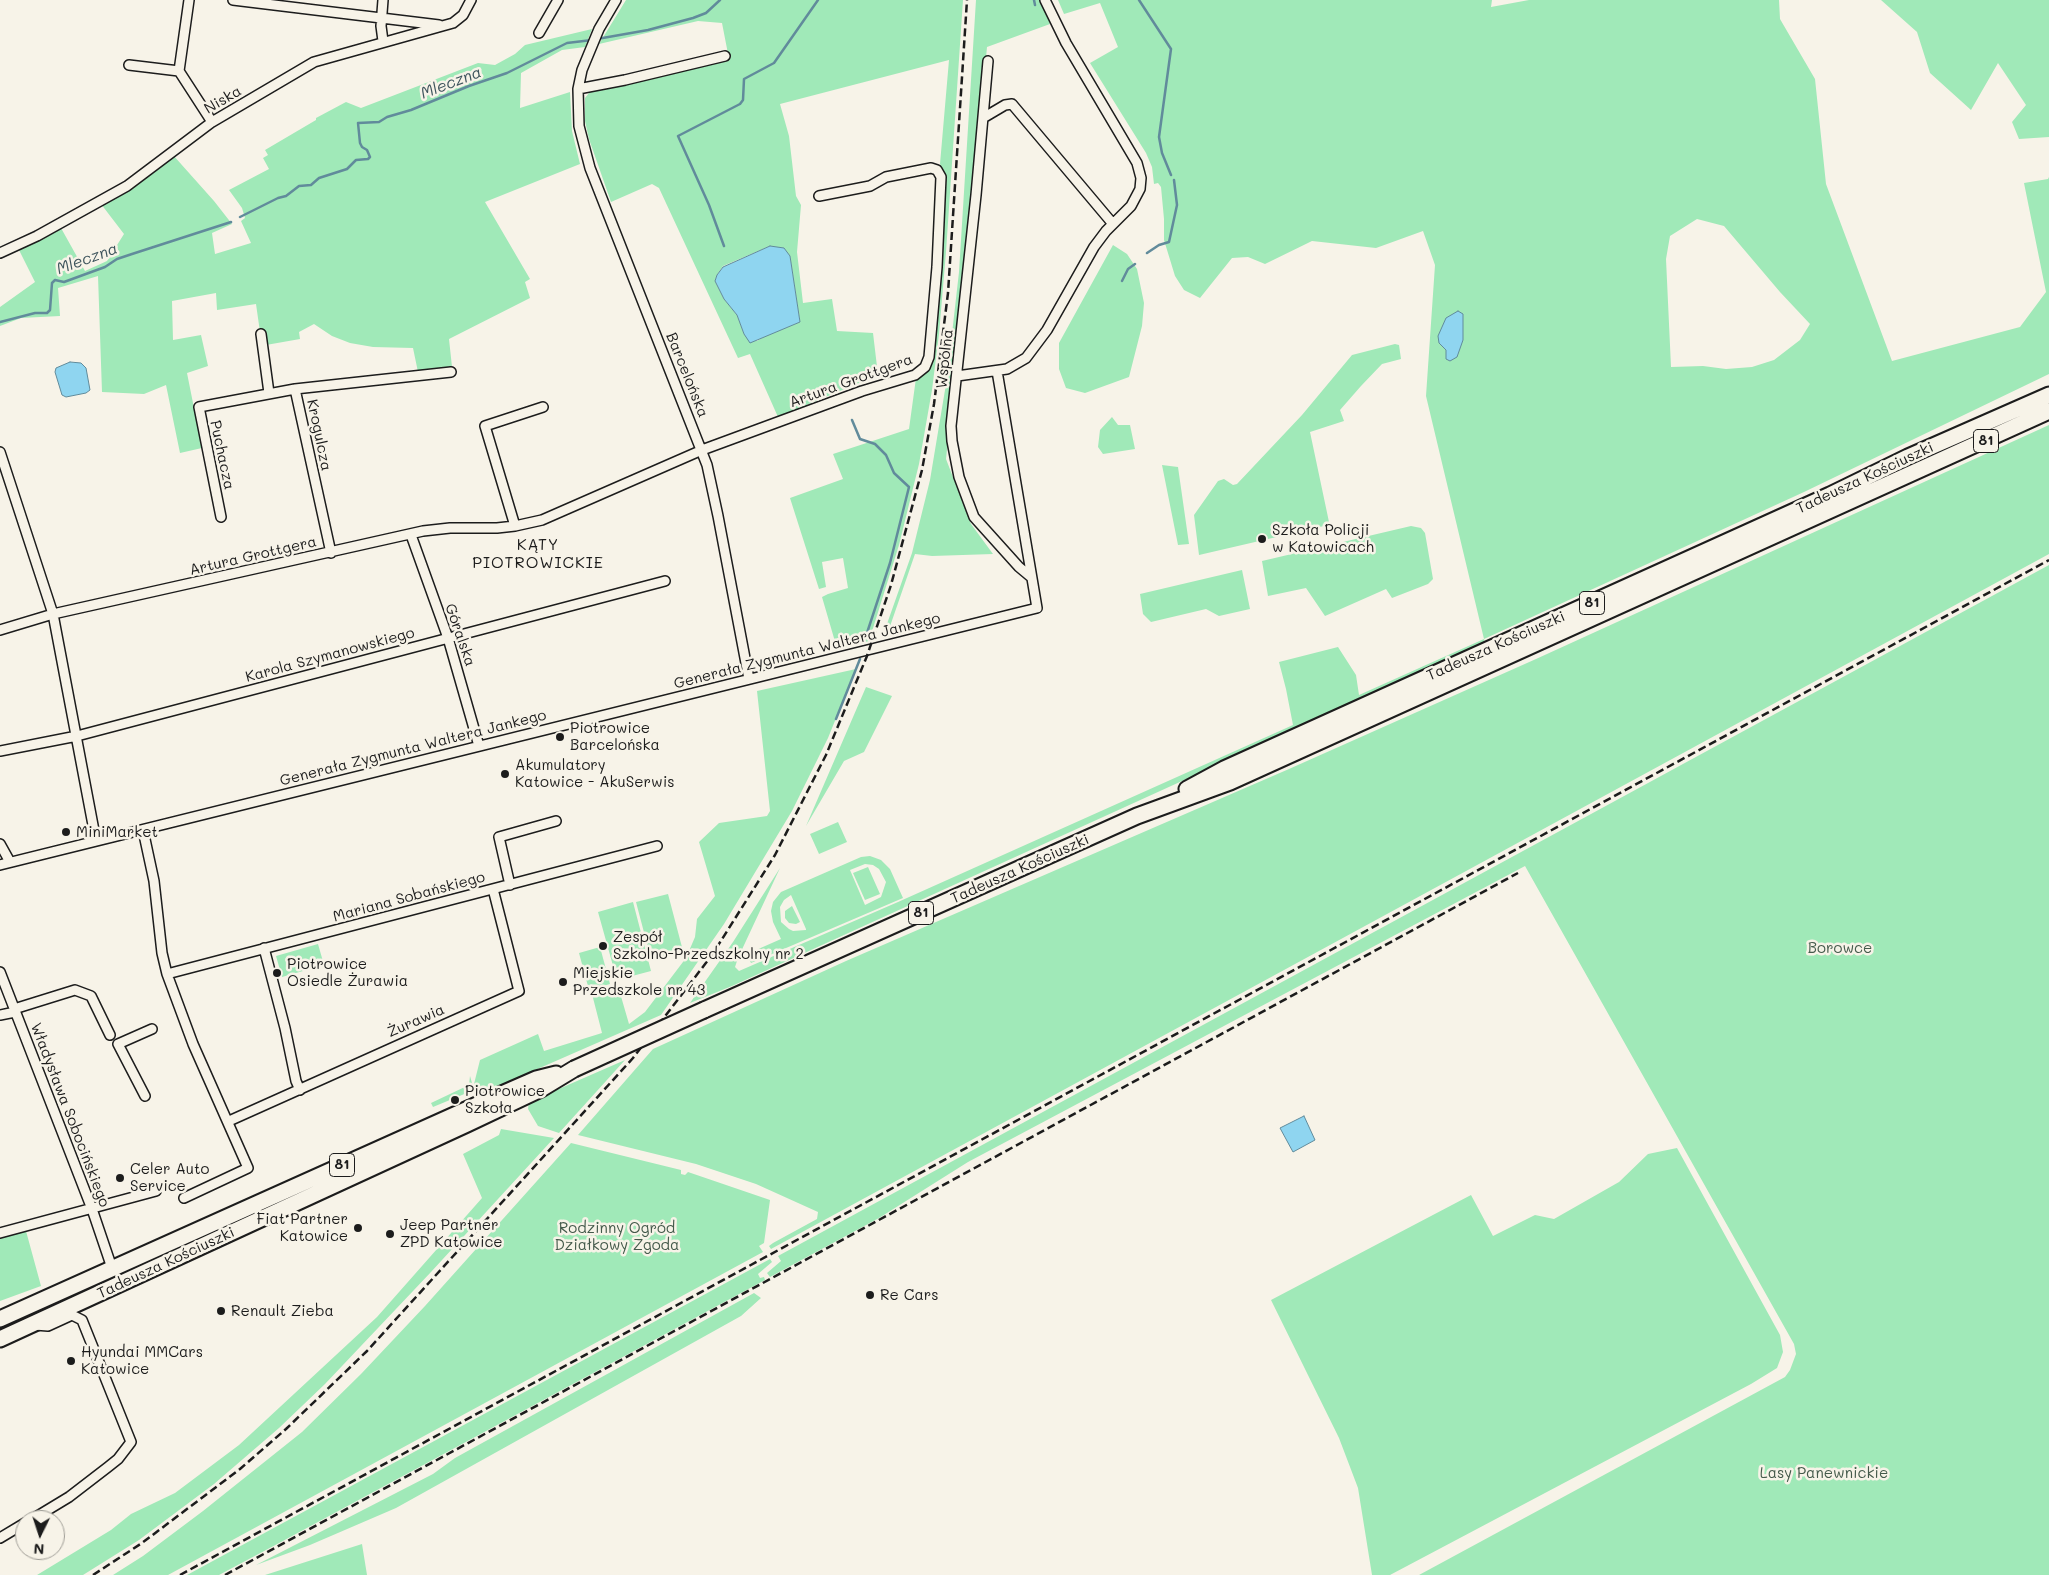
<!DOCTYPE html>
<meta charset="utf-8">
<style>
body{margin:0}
#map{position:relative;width:2049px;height:1575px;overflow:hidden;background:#f7f3e8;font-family:Mali,sans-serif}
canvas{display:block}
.north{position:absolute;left:15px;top:1510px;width:50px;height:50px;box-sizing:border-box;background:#f7f3e8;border:1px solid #9f9d96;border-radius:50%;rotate:184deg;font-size:14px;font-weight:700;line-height:20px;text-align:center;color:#1c1c1c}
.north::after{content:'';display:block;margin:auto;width:18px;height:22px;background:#1c1c1c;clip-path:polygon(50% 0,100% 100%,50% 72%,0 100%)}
</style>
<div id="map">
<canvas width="2049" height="1575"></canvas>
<div class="north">N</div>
</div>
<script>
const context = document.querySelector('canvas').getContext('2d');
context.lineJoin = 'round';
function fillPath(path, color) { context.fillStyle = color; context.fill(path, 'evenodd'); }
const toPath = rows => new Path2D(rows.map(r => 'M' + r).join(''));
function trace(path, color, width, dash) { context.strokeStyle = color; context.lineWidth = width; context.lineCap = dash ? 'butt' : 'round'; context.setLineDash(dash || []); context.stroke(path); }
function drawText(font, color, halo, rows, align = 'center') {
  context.font = font + ' Mali,sans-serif'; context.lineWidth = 5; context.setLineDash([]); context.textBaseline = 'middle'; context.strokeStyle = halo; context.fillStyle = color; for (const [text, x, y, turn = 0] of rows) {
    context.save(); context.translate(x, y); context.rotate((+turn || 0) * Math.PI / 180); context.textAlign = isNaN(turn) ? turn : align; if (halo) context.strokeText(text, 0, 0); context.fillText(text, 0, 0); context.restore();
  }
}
const green = toPath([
 [626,0,963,0,946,252,939,334,932,390,919,464,899,545,869,641,845,647,836,645,822,597,828,594,848,588,843,558,822,562,826,587,819,589,790,498,843,479,833,454,909,429,916,378,926,372,929,363,938,291,946,182,940,164,949,60,780,104,789,136,796,196,801,205,797,252,803,303,832,299,837,331,873,333,878,375,778,417,750,354,738,358,659,188,652,184,611,202,589,139,585,121,585,98,589,93,594,89,612,85,619,87,729,59,722,23,698,21,599,44],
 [770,246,790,256,800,322,763,337,757,341,744,334,737,315,724,299,715,281,717,275,723,266],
 [976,0,1041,0,1050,24,987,47,968,248,946,459,971,524,993,554,932,556,915,554,887,635,882,638,912,553,930,480,947,378,959,272],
 [1058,0,1492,0,1491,7,1529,0,1779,0,1780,19,1815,79,1826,184,1892,361,2020,327,2046,292,2024,183,2048,179,2049,177,2049,374,1804,492,1484,639,1485,643,732,986,690,1003,733,942,780,868,738,958,735,967,739,971,898,902,1293,725,1286,689,1279,662,1338,647,1356,675,1359,695,1484,639,1426,396,1435,265,1423,231,1376,248,1312,241,1265,264,1248,257,1232,258,1200,298,1184,290,1175,276,1164,240,1164,219,1161,187,1158,183,1154,184,1152,167,1146,153,1090,63,1118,47,1100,3,1064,14],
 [1697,219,1724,226,1780,292,1810,324,1800,340,1774,360,1752,367,1726,369,1703,366,1671,367,1666,259,1670,236],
 [1881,0,2049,0,2049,137,2019,139,2012,122,2026,105,1998,63,1971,110,1930,73,1917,32],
 [592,29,585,47,562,50,521,73,520,108,570,92,572,131,580,164,485,202,530,279,525,282,530,298,449,339,452,367,418,372,413,348,373,347,350,343,332,336,314,324,299,332,300,339,266,345,260,332,256,304,217,310,216,293,172,301,173,340,201,335,208,366,187,373,202,448,180,453,166,385,144,394,102,392,98,276,58,288,60,316,21,318,0,326,0,307,35,282,19,250,61,228,85,271,107,261,124,234,101,204,173,155,214,201,232,224,212,233,215,254,251,243,241,221,245,218,242,208,229,190,269,169,263,158,268,155,265,150,316,120,316,118,346,102,361,108,478,63,495,65,515,54,525,45],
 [1113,245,1127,254,1137,269,1144,303,1142,326,1129,377,1085,393,1066,388,1059,369,1059,343],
 [1395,344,1399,345,1401,359,1382,364,1361,386,1340,410,1344,421,1310,432,1329,522,1324,526,1199,555,1194,515,1218,481,1224,479,1233,485,1237,484,1302,415,1352,355],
 [1112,417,1118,425,1130,425,1135,449,1103,454,1098,447,1100,430],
 [2049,425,2049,554,771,1249,769,1246,773,1243,817,1219,818,1212,756,1184,696,1164,578,1135,653,1049,846,961,1289,769,1536,659],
 [1162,465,1178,467,1189,544,1178,545],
 [1411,526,1421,528,1425,533,1433,579,1428,584,1392,598,1386,589,1325,616,1306,588,1268,596,1262,561],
 [2049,565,2049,1575,1419,1575,1785,1377,1790,1370,1796,1354,1794,1344,1525,866,968,1162,879,1218,770,1277,767,1273,781,1261,778,1256],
 [1242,570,1250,609,1219,616,1206,609,1151,622,1143,614,1140,594],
 [856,669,828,738,792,811,724,924,661,1015,494,1088,477,1091,474,1084,480,1060,538,1034,544,1051,602,1033,592,994,618,986,629,1024,645,1012,686,958,695,937,697,919,715,896,699,842,719,823,767,816,770,811,757,691],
 [866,687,892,696,864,752,844,761,806,826],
 [838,822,847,842,819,854,810,834],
 [870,856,881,860,890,869,903,898,751,963,747,954,781,939,773,922,771,911,773,902,781,892,861,857],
 [865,864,873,865,879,869,886,882,881,897,865,905,850,870],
 [791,895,806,929,806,930,793,931,789,929,781,922,780,907,784,900],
 [868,867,880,894,865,900,853,873],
 [668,894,683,951,651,959,636,902],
 [633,902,651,971,617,980,598,912],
 [792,906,800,922,796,924,789,923,785,918,785,911],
 [318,944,324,965,282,977,276,956],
 [600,947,610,984,589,990,579,953],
 [625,1060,559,1133,538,1126,528,1109,529,1102],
 [470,1076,474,1090,433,1107,431,1103,469,1085],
 [501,1129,554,1138,431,1272,325,1384,279,1428,214,1484,139,1540,83,1575,37,1575,111,1530,131,1514,175,1493,239,1445,377,1317,482,1198,463,1154,499,1135],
 [571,1143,681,1170,681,1174,685,1175,688,1172,770,1200,764,1243,759,1246,763,1252,168,1575,113,1575,143,1556,203,1511,302,1432,361,1374,425,1306],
 [1677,1148,1780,1335,1783,1352,1777,1368,1751,1384,1390,1575,1372,1575,1358,1488,1339,1438,1271,1300,1471,1195,1493,1236,1535,1215,1554,1219,1619,1182,1648,1154],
 [26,1231,41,1286,0,1301,0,1238],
 [770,1259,772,1262,758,1274,760,1278,764,1277,765,1280,281,1542,219,1575,187,1575],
 [754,1293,761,1298,741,1316,396,1508,310,1545,256,1565,433,1474,455,1458],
 [362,1544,367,1575,265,1575]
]);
const water = toPath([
 [770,246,784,248,790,256,800,322,750,343,744,334,737,315,724,299,715,281,717,275,723,267,770,246],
 [1458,311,1463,314,1463,340,1457,357,1450,361,1446,359,1446,350,1439,343,1438,336,1446,318,1458,311],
 [70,362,81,363,86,368,90,390,86,393,66,397,62,395,55,372,56,368,70,362],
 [1304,1116,1315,1140,1293,1152,1280,1128,1304,1116]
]);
const stream = toPath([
 [1034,0,1035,5],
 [1139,0,1171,49,1159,137,1162,153,1171,175],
 [597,39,648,30,693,18,706,13,720,0],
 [240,217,278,198,286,196,299,186,311,185,319,178,347,169,356,160,368,159,370,157,367,150,362,147,360,143,358,123,379,122,387,117,411,110,469,86,507,73,567,43,592,40],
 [724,246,709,205,678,136,740,104,743,100,744,79,774,63,818,0],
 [1147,253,1159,245,1169,242,1177,205,1174,180],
 [1122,281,1128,269,1135,264],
 [0,322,35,313,47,313,50,310,52,283,55,280,64,282,105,267,117,259,132,254,231,222],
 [852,420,860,439,875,444,886,455,894,473,909,487,890,563,865,639],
 [836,719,860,659]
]);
const street = toPath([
 [189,0,179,71,212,122],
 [233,0,439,25],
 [616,0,599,29,582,70,578,89,579,126,590,168,707,465,718,516,749,679],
 [539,33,558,0],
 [383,41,381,26,383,0],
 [988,61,976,195,951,426,952,441,959,477,974,517,1019,567,1031,577],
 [129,65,179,71],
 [578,89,625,80,725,56],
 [983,118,1005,105,1012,104,1113,224],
 [0,253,37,236,127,186,212,122,314,62,453,23,463,15,471,0],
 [261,334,269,393],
 [957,376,1007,369,1026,358,1047,330,1094,247,1106,231,1131,206,1140,189,1141,178,1137,163,1066,43,1045,0],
 [0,452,53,614,96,841],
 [221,517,199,407,295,389],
 [515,526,485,426,543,407],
 [411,535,448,638,479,746],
 [331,553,295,389,451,372],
 [0,630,53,614,423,531,450,528,497,528,515,526,542,520,702,450,862,391,915,375,925,367,929,357,937,267,941,177,937,170,931,168,886,177,870,186,819,196],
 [0,751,77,736,665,581],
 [143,830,154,881,162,953,167,974,193,1044,248,1168,184,1198],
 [0,844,10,862],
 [0,865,1037,608,997,371],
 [510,885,499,837,556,821],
 [264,948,285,1028,296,1081,300,1090],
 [0,972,92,1209,112,1268],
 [167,974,657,846],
 [14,1009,75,990,91,996,110,1035],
 [0,1015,15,1012],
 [145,1096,118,1044,152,1029],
 [229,1121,519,991,493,889],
 [0,1233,156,1191],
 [31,1520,69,1497,108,1467,118,1459,131,1442,82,1320,72,1315,48,1326,35,1325],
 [0,1538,25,1523]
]);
const primary = toPath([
 [1187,789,1224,769,1830,495,1908,457,2049,395],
 [704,1010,1137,816,1230,782,2049,411],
 [0,1319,488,1100,536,1079,556,1074],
 [0,1339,467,1124,541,1089,574,1069]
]);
const rail = toPath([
 [93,1575,142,1543,240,1469,286,1429,367,1351,633,1058,712,955,775,855,826,755,867,656,891,585,922,470,934,404,948,293,967,0],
 [180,1575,2049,560],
 [225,1575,1518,873]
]);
const primaryBridge = toPath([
 [574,1069,704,1010]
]);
const markers = [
 [1262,539,5,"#1c1c1c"],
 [560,737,5,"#1c1c1c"],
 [505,774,5,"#1c1c1c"],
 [66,832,5,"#1c1c1c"],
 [603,946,5,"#1c1c1c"],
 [277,973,5,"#1c1c1c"],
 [563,982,5,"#1c1c1c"],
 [455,1100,5,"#1c1c1c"],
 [120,1178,5,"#1c1c1c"],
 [358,1228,5,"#1c1c1c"],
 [390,1234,5,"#1c1c1c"],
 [870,1295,5,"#1c1c1c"],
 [221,1311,5,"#1c1c1c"],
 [71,1361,5,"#1c1c1c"]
];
const shields = [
 [1986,441,25],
 [1592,603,25],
 [921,913,25],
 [342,1165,25]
];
const shieldNames = [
 ["81",1986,441],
 ["81",1592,603],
 ["81",921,913],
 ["81",342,1165]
];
const streetNames = [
 ["Niska",223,100,-31],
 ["Wspólna",945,359,-84],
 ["Barcelońska",687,375,68],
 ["Artura Grottgera",851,381,-20],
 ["Krogulcza",319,435,78],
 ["Puchacza",222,455,78],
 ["Tadeusza Kościuszki",1865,478,-25],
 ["Artura Grottgera",253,556,-13],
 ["Góralska",460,635,71],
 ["Tadeusza Kościuszki",1496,646,-24],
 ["Generała Zygmunta Waltera Jankego",807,651,-14],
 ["Karola Szymanowskiego",330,655,-15],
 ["Generała Zygmunta Waltera Jankego",413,748,-14],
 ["Tadeusza Kościuszki",1020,869,-24],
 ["Mariana Sobańskiego",409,897,-15],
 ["Żurawia",416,1021,-24],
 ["Władysława Sobocińskiego",70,1115,69],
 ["Tadeusza Kościuszki",166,1263,-25]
];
const poiNames = [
 ["Szkoła Policji",1272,530],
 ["w Katowicach",1272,547],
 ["Piotrowice",570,728],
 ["Barcelońska",570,745],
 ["Akumulatory",515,765],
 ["Katowice - AkuSerwis",515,782],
 ["MiniMarket",76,832],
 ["Zespół",613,937],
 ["Szkolno-Przedszkolny nr 2",613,954],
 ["Piotrowice",287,964],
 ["Osiedle Żurawia",287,981],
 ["Miejskie",573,973],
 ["Przedszkole nr 43",573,990],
 ["Piotrowice",465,1091],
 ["Szkoła",465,1108],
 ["Celer Auto",130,1169],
 ["Service",130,1186],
 ["Fiat Partner",348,1219,"right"],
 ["Katowice",348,1236,"right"],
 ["Jeep Partner",400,1225],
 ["ZPD Katowice",400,1242],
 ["Re Cars",880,1295],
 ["Renault Zieba",231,1311],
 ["Hyundai MMCars",81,1352],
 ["Katowice",81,1369]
];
const parkNames = [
 ["Borowce",1840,948],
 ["Rodzinny Ogród",617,1228],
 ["Działkowy Zgoda",617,1245],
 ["Lasy Panewnickie",1824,1473]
];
const waterNames = [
 ["Mleczna",451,83,-21],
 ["Mleczna",87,259,-20]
];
const neighbourhoodNames = [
 ["KĄTY",538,545],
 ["PIOTROWICKIE",538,563]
];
fillPath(green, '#a0e9b8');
fillPath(water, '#8fd5f0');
trace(water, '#618b9b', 1);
trace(stream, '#618b9b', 2.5);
trace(street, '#1c1c1c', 12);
trace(primary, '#1c1c1c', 19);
trace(street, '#f7f3e8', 9);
trace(primary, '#f7f3e8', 15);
trace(rail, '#1c1c1c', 2.5, [8, 4]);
trace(primaryBridge, '#1c1c1c', 19, []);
trace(primaryBridge, '#f7f3e8', 15);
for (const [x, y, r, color] of markers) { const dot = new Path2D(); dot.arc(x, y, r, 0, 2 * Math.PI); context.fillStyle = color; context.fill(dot); trace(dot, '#f7f3e8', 2); }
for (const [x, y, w] of shields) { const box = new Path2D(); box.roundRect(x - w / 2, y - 11.5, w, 23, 4); context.fillStyle = '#f7f3e8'; context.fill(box); trace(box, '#1c1c1c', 1); }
drawText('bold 14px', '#1c1c1c', null, shieldNames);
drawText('15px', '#1c1c1c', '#f7f3e8', streetNames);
drawText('15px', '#1c1c1c', '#f7f3e8', poiNames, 'left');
drawText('15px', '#445a4b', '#f7f3e8', parkNames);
drawText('italic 16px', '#3e545c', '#f7f3e8', waterNames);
context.letterSpacing = '1px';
drawText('16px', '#1c1c1c', '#f7f3e8', neighbourhoodNames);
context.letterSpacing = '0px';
</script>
